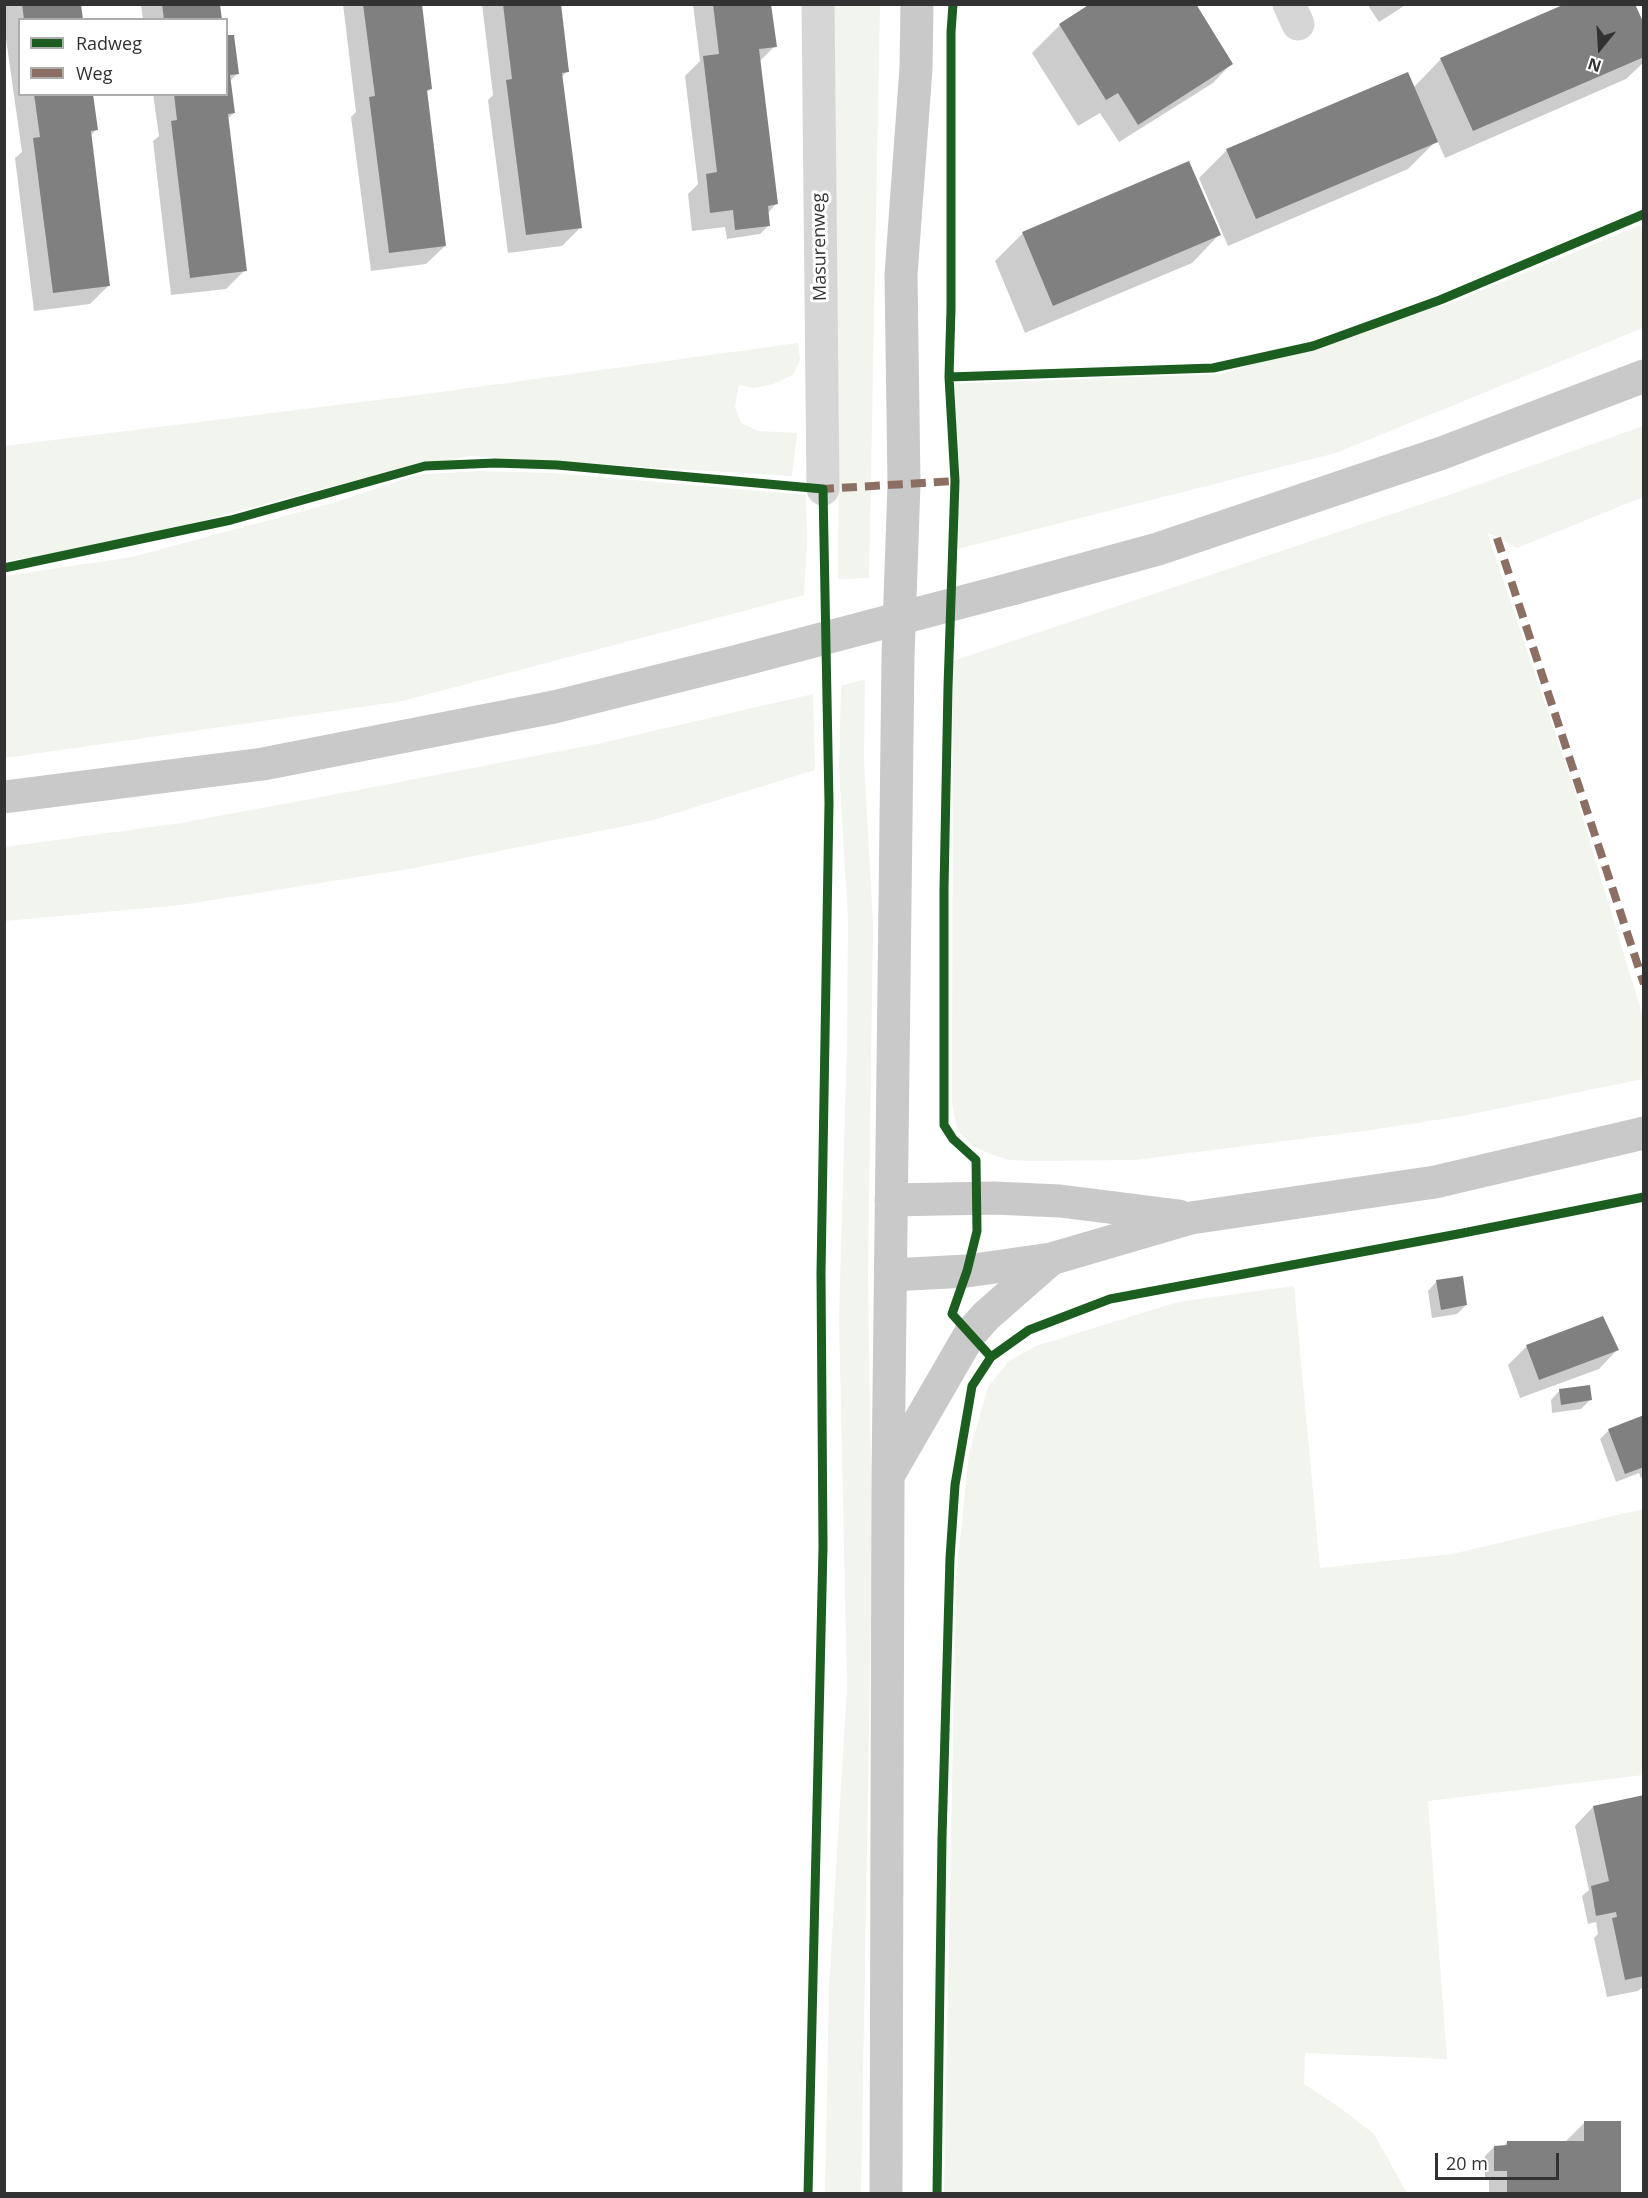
<!DOCTYPE html>
<style>
body{margin:0}
#map{position:relative;width:1648px;height:2198px;overflow:hidden;background:#fff;font-family:"Open Sans",sans-serif}
canvas{display:block}
.frame{position:absolute;inset:0;border:6px solid #323232;pointer-events:none}
.legend{position:absolute;left:18px;top:18px;width:210px;height:78px;box-sizing:border-box;background:#fff;border:2px solid #adadad;margin:0;padding:8px 10px;list-style:none;font-size:18px;color:#323232}
.legend li{display:flex;align-items:center;gap:12px;height:30px}
.legend b{width:30px;border:2px solid #adadad}
.north{position:absolute;left:1570px;top:18px;width:60px;height:60px;-webkit-text-stroke:4px #fff;paint-order:stroke;rotate:198deg;font-size:16px;font-weight:700;line-height:24px;text-align:center;color:#323232}
.north::after{content:'';display:block;margin:auto;width:21px;height:27px;background:#323232;clip-path:polygon(50% 0,100% 100%,50% 72%,0 100%)}
.scale{position:absolute;left:1435px;top:2153px;width:124px;height:27px;box-sizing:border-box;border:3px solid #323232;border-top:0;padding-left:8px;font-size:18px;line-height:21px;white-space:nowrap;color:#323232;-webkit-text-stroke:4px #fff;paint-order:stroke}
</style>
<div id="map">
<canvas width="1648" height="2198"></canvas>
<div class="frame"></div>
<ul class="legend">
<li><b style="height:8px;background:#1b5e20"></b>Radweg</li>
<li><b style="height:8px;background:#8d6e63"></b>Weg</li>
</ul>
<div class="north">N</div>
<div class="scale">20 m</div>
</div>
<script>
const context = document.querySelector('canvas').getContext('2d');
context.lineJoin = 'round';
function fillPath(path, color) { context.fillStyle = color; context.fill(path, 'evenodd'); }
const toPath = rows => new Path2D(rows.map(r => 'M' + r).join(''));
function trace(path, color, width, dash) { context.strokeStyle = color; context.lineWidth = width; context.lineCap = dash ? 'butt' : 'round'; context.setLineDash(dash || []); context.stroke(path); }
function drawText(font, color, halo, rows, align = 'center') {
  context.font = font + ' "Open Sans",sans-serif'; context.lineWidth = 6; context.setLineDash([]); context.textBaseline = 'middle'; context.strokeStyle = halo; context.fillStyle = color; for (const [text, x, y, turn = 0] of rows) {
    context.save(); context.translate(x, y); context.rotate((+turn || 0) * Math.PI / 180); context.textAlign = isNaN(turn) ? turn : align; if (halo) context.strokeText(text, 0, 0); context.fillText(text, 0, 0); context.restore();
  }
}
const green = toPath([
 [832,5,880,5,869,578,838,579,839,417,827,157],
 [1643,224,1643,328,1336,453,954,550,946,384,1221,374,1454,302],
 [798,343,800,360,793,375,773,384,754,388,739,385,735,406,741,423,758,431,797,433,792,476,468,456,324,488,153,534,50,555,5,561,5,446,426,394],
 [1643,426,1643,497,1517,548,1487,532,1573,786,1643,1017,1643,1079,1462,1116,1371,1130,1135,1160,1035,1161,1009,1160,988,1153,971,1145,957,1130,952,1102,953,661,1452,494],
 [479,471,553,473,806,495,807,542,804,595,402,701,5,758,5,576,132,557,333,503,416,475],
 [865,679,864,760,873,923,868,1274,872,1556,861,2193,825,2194,829,1987,847,1687,839,1318,847,1042,848,919,839,769,841,686],
 [813,694,815,770,650,821,409,869,181,905,5,921,5,847,181,823,353,791,597,744],
 [1294,1286,1320,1568,1452,1554,1643,1509,1643,1775,1428,1801,1447,2059,1305,2053,1304,2084,1339,2107,1374,2134,1407,2193,944,2193,956,1580,969,1453,988,1387,1009,1361,1036,1346,1178,1302]
]);
const shadow = toPath([
 [4,4,79,4,81,20,20,20,20,94,91,94,96,130,90,136,109,285,90,304,34,311,15,158,22,152,4,25],
 [141,4,219,4,221,20,143,20],
 [343,4,420,4,431,89,426,93,445,246,426,264,371,271,351,117,356,112],
 [482,4,559,4,567,71,561,78,581,227,562,246,508,253,488,100,493,95],
 [693,4,770,4,775,46,759,62,776,204,768,213,769,225,760,234,727,239,725,227,692,231,688,194,698,184,685,76,700,61],
 [1093,4,1231,64,1213,83,1119,142,1100,113,1078,126,1032,53,1060,25],
 [1367,4,1407,4,1379,22],
 [1644,27,1644,62,1626,79,1445,158,1437,140,1408,169,1228,246,1199,178,1227,150,1413,88,1441,59],
 [226,37,238,73,229,82,234,113,227,119,245,270,226,289,171,295,153,141,159,136,153,94,226,94],
 [1023,233,1219,235,1192,263,1025,333,995,261],
 [1437,1281,1466,1305,1457,1314,1432,1318,1428,1291],
 [1527,1346,1617,1350,1599,1369,1520,1398,1508,1365],
 [1560,1390,1590,1400,1581,1409,1552,1413,1551,1400],
 [1644,1417,1644,1477,1641,1478,1639,1473,1616,1482,1600,1439,1609,1430],
 [1644,1797,1644,1986,1638,1991,1607,1997,1594,1938,1598,1934,1596,1922,1588,1924,1582,1896,1589,1890,1575,1826,1593,1807],
 [1585,2122,1619,2194,1489,2194,1489,2179,1485,2180,1485,2156,1494,2147,1503,2147,1507,2142,1566,2141]
]);
const building = toPath([
 [22,4,81,4,83,20,24,20],
 [162,4,220,4,222,20,164,20],
 [363,4,422,4,432,89,427,90,446,246,389,253,369,97,375,96],
 [503,4,561,4,569,72,562,73,582,228,526,235,506,80,512,79],
 [713,4,771,4,777,47,759,49,778,204,768,206,770,226,735,230,733,210,710,213,706,174,717,172,703,56,719,54],
 [1090,4,1196,4,1233,64,1138,125,1118,93,1106,100,1059,24],
 [1565,4,1635,4,1644,24,1644,57,1473,131,1440,58],
 [226,35,234,35,239,74,230,75,235,113,228,114,247,271,190,278,171,121,177,120,174,94,226,94],
 [1408,72,1438,142,1256,219,1226,149],
 [34,94,93,94,98,130,91,131,110,286,53,293,33,138,40,137],
 [1189,161,1221,235,1053,306,1022,232],
 [1463,1276,1467,1305,1441,1310,1436,1280],
 [1603,1316,1619,1350,1539,1380,1526,1345],
 [1590,1385,1592,1400,1561,1405,1559,1389],
 [1644,1415,1644,1467,1625,1474,1608,1429],
 [1644,1795,1644,1976,1625,1980,1612,1918,1617,1917,1616,1912,1596,1916,1591,1886,1609,1881,1593,1806],
 [1584,2121,1621,2121,1621,2194,1507,2194,1507,2171,1494,2171,1494,2146,1507,2145,1507,2141,1584,2141]
]);
const minor = toPath([
 [818,4,823,489],
 [1289,4,1298,24]
]);
const major = toPath([
 [1015,588,1158,549,1442,453,1644,376],
 [4,797,263,764,554,707,742,660],
 [891,1200,994,1198,1060,1201,1179,1216],
 [891,1275,967,1271,1051,1259,1191,1218,1435,1182,1644,1133],
 [889,1474,970,1334,986,1316,1051,1259],
 [886,2194,888,1475,898,657,904,484,901,275,916,68,917,4]
]);
const majorBridge = toPath([
 [742,660,1015,588]
]);
const quiet = toPath([
 [823,493,823,489,955,481],
 [1497,538,1644,984]
]);
const cycleway = toPath([
 [953,4,951,32,951,309,949,377,955,481,948,687,944,889,944,1125,953,1139,976,1160,977,1231,967,1271,952,1314,991,1357],
 [949,377,1213,368,1313,346,1440,300,1644,214],
 [4,568,231,520,425,466,495,463,557,465,823,489,829,803,821,1273,823,1547,808,2194],
 [937,2194,942,1838,950,1558,955,1485,972,1386,991,1357,1029,1330,1110,1299,1458,1234,1644,1197]
]);
const streetNames = [
 ["Masurenweg",820,247,-91]
];
fillPath(green, '#f1f5ed');
fillPath(shadow, '#0003');
fillPath(building, '#808080');
trace(minor, '#d6d6d6', 33);
trace(major, '#c9c9c9', 33);
trace(majorBridge, '#c9c9c9', 33);
trace(quiet, '#8d6e63', 8, [15, 8]);
trace(cycleway, '#1b5e20', 9);
drawText('18px', '#323232', '#fff', streetNames);
</script>
